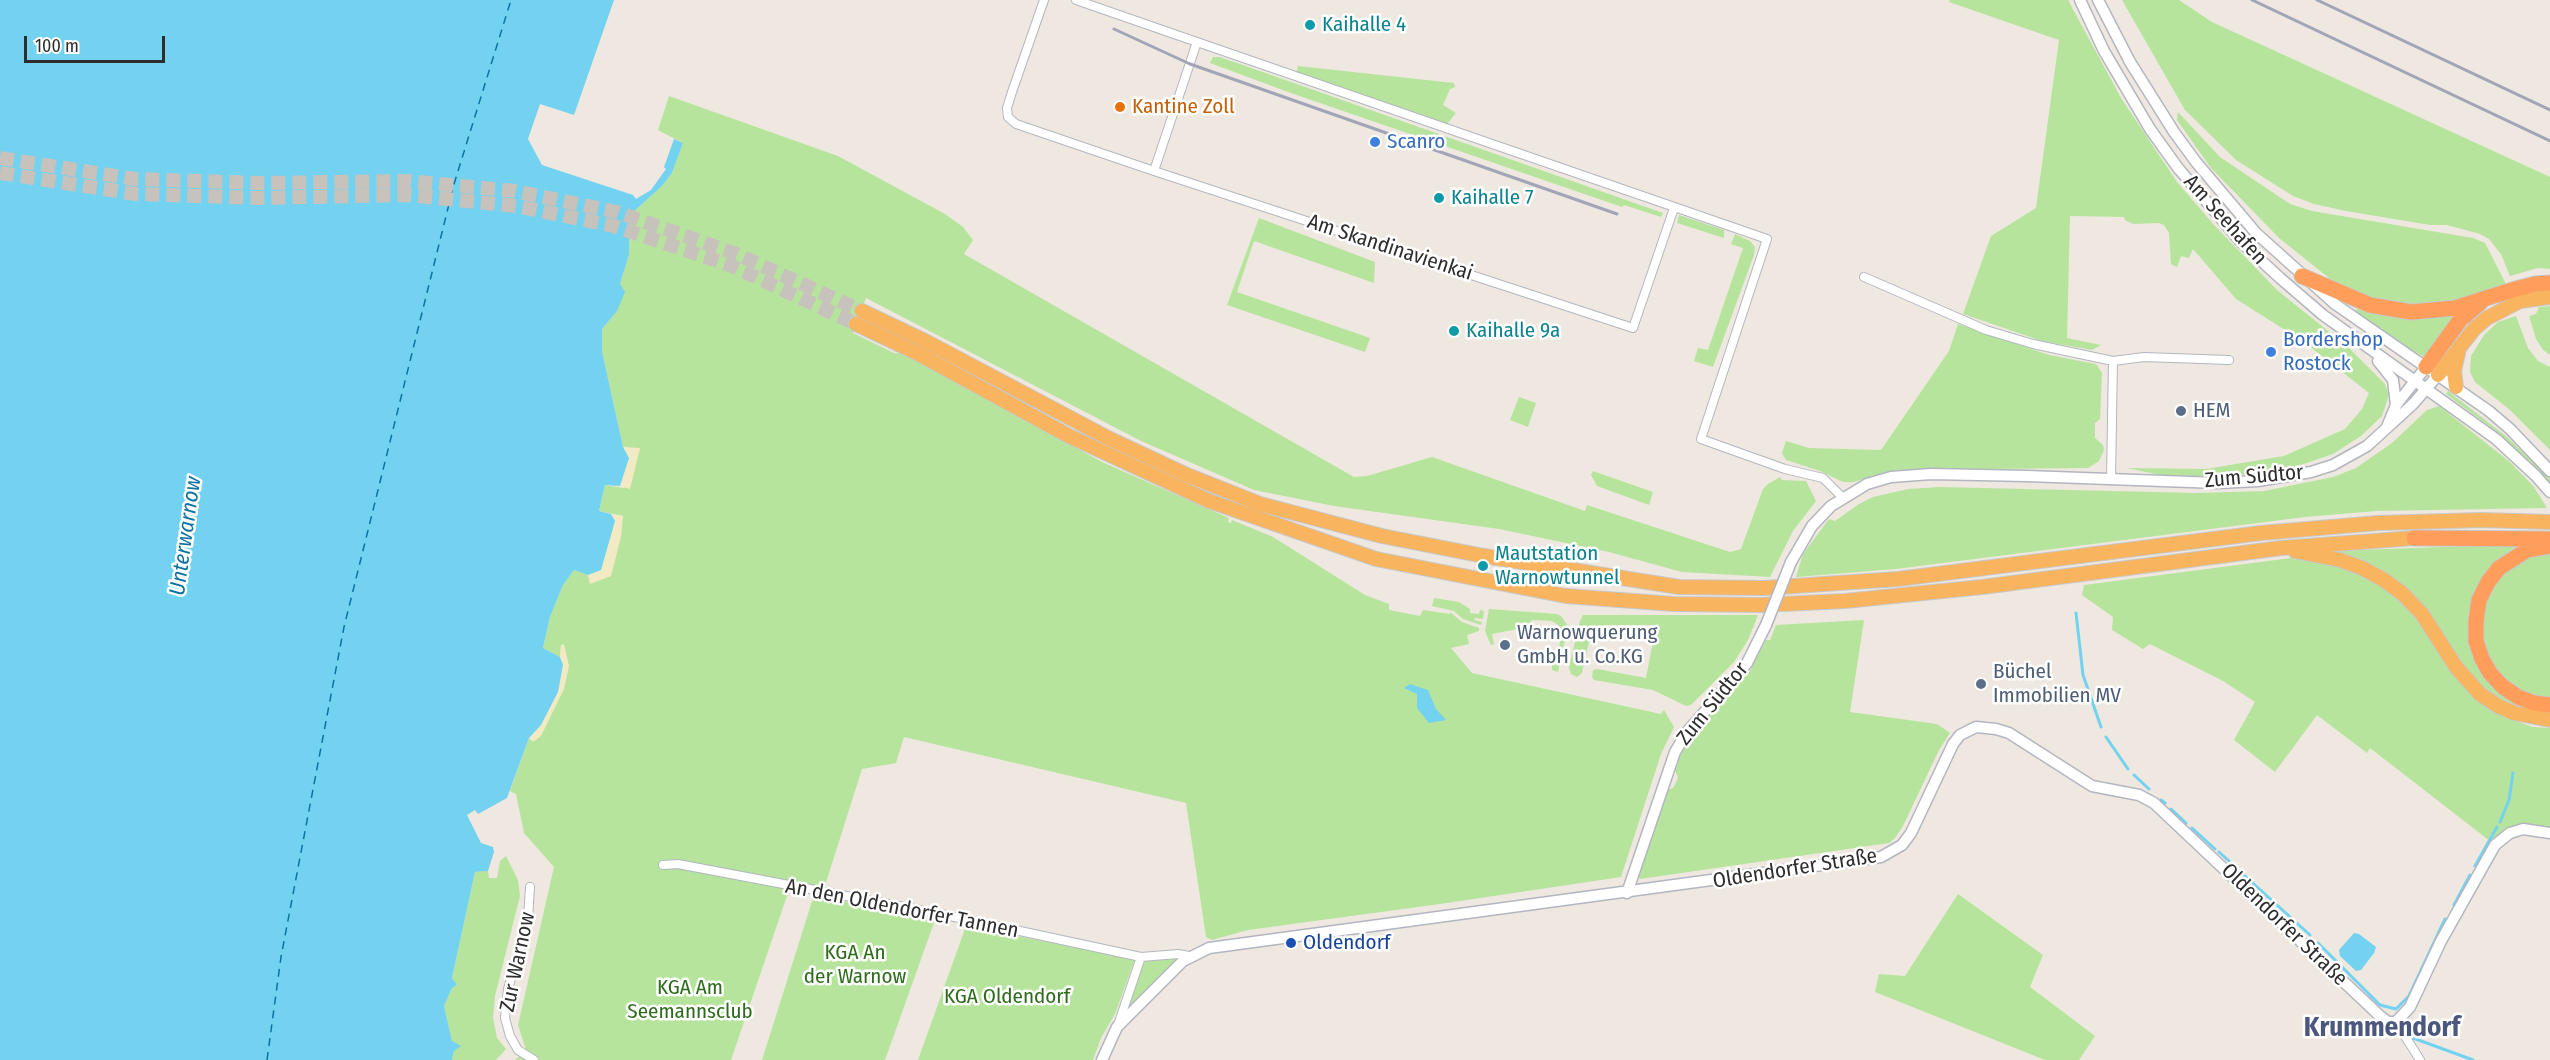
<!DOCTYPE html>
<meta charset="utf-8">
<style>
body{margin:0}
#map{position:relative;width:2550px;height:1060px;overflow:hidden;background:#eee8e0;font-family:"Fira Sans Condensed",sans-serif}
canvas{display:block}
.scale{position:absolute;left:24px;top:36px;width:141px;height:27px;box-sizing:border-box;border:3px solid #2d2d2d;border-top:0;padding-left:8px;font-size:18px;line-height:21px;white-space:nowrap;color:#2d2d2d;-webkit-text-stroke:4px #fff;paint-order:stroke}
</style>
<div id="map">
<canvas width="2550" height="1060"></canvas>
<div class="scale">100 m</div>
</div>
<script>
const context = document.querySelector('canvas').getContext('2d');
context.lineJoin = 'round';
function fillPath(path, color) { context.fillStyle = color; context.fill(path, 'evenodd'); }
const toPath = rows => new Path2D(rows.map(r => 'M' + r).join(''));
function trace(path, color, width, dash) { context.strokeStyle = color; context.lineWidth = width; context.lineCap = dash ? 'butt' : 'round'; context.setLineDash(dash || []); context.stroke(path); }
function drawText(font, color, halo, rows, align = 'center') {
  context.font = font + ' "Fira Sans Condensed",sans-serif'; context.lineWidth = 5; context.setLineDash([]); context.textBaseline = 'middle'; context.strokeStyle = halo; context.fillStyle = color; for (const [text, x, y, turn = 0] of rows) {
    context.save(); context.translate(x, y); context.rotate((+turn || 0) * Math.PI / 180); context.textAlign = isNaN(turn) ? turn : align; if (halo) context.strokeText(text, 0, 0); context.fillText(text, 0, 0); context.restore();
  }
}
const green = toPath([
 [1950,0,2068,0,2121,98,2177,182,2215,226,2277,290,2348,347,2385,384,2389,395,2382,416,2361,436,2333,454,2283,471,2230,477,2160,475,2127,468,2206,469,2284,456,2345,429,2362,409,2369,393,2304,342,2236,299,2193,249,2189,258,2181,256,2177,267,2171,264,2169,233,2164,225,2159,223,2133,224,2125,220,2124,217,2070,216,2067,338,2101,345,2092,350,2042,341,1963,314,1991,236,2036,208,2059,40,1949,2],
 [2122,0,2179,0,2212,22,2550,177,2550,269,2538,268,2510,276,2501,254,2489,239,2480,234,2447,225,2430,225,2346,211,2314,204,2293,196,2236,160,2185,110],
 [1213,57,1220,57,1663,213,1661,217,1624,205,1622,207,1288,92,1210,63],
 [1298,66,1454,83,1455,87,1450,89,1443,105,1456,113,1443,129,1296,75],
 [669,96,838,156,945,214,963,227,973,240,964,254,1354,477,1367,476,1432,457,1585,511,1587,505,1730,552,1741,549,1763,489,1768,484,1780,477,1782,480,1806,481,1816,501,1793,531,1770,577,1682,572,1609,552,1499,529,1334,506,1254,490,1141,441,866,298,853,333,894,353,906,354,1102,462,1229,518,1228,522,1231,523,1232,520,1273,537,1365,595,1389,604,1389,610,1420,616,1423,610,1450,614,1450,612,1462,622,1479,628,1479,631,1467,635,1469,644,1451,648,1472,673,1661,714,1664,710,1674,727,1661,754,1621,877,1440,904,1248,930,1212,940,1206,937,1186,803,904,737,896,763,862,769,822,895,935,920,885,1060,762,1060,814,895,789,890,731,1060,515,1060,526,1050,518,1025,554,867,524,833,516,794,510,791,529,738,533,741,564,689,561,645,560,657,543,648,550,617,563,585,574,570,588,575,590,583,610,576,623,516,599,511,605,485,624,488,640,449,623,447,602,351,602,329,617,311,620,284,629,255,630,215,662,186,672,173,683,143,658,130],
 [2178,112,2220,157,2290,204,2312,211,2473,238,2485,243,2506,284,2467,299,2435,305,2404,307,2371,300,2334,282,2279,238,2211,168,2177,120],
 [1679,215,1724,230,1724,238,1677,223],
 [1259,218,1375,262,1374,283,1254,241,1237,292,1370,338,1365,352,1227,305],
 [1735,234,1750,241,1755,247,1754,255,1713,367,1694,361,1698,348,1708,350,1743,248,1731,244],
 [2550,306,2550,355,2543,350,2536,339,2529,316,2536,314,2539,307],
 [2357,308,2380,315,2407,319,2455,315,2428,356,2424,357,2390,337,2356,311],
 [2516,316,2528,348,2538,361,2550,367,2550,450,2510,410,2475,382,2470,372,2471,356,2484,335,2498,322],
 [1958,324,2049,355,2096,364,2102,373,2100,419,2095,423,2095,438,2103,445,2104,450,2099,461,2088,468,1897,470,1853,482,1843,482,1820,471,1786,460,1782,453,1786,441,1809,448,1881,450,1949,351],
 [2448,391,2507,437,2543,471,2550,479,2550,483,2496,431,2446,394],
 [1519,397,1536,403,1528,427,1510,420],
 [2439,406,2510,462,2534,487,2547,508,2376,511,2305,517,1896,569,1796,577,1803,554,1829,519,1835,521,1859,504,1873,497,1908,489,1940,487,2197,493,2264,491,2333,477,2356,468,2392,443,2427,410],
 [1593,471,1653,492,1649,505,1597,486,1591,475],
 [2442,547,2515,547,2495,562,2473,597,2468,616,2472,655,2481,674,2495,690,2512,703,2536,711,2550,712,2550,715,2519,711,2480,689,2408,591,2386,573,2362,561,2331,551],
 [2550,551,2550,700,2528,696,2507,684,2493,668,2480,632,2481,610,2490,590,2502,574,2519,560],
 [2291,558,2311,558,2342,565,2387,586,2419,619,2456,678,2478,700,2504,717,2533,727,2550,728,2550,833,2523,829,2495,845,2370,748,2367,753,2317,715,2275,772,2234,740,2255,702,2223,681,2150,644,2143,649,2112,630,2113,617,2082,595,2084,585],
 [1434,598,1459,602,1470,609,1470,613,1479,614,1480,610,1484,611,1483,619,1475,618,1474,620,1482,622,1481,625,1463,619,1454,611,1432,606],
 [1489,609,1557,614,1561,616,1568,626,1558,672,1552,670,1552,658,1558,658,1561,631,1558,625,1552,621,1532,620,1528,627,1492,634,1494,644,1491,645,1485,631],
 [1583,615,1758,615,1748,640,1734,662,1691,705,1686,706,1653,690,1594,680,1592,677,1593,670,1597,669,1646,678,1656,625,1604,625,1595,630,1590,637,1582,673,1577,677,1571,674,1569,668,1580,621],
 [1864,620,1850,712,1937,724,1950,733,1939,750,1903,826,1895,838,1889,843,1640,879,1637,875,1666,790,1673,788,1678,778,1675,770,1683,749,1698,728,1750,671,1766,640,1770,640,1776,625],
 [506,856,518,880,520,896,495,996,493,1018,497,1038,506,1049,496,1060,452,1060,454,1051,444,1006,452,988,457,985,452,978,475,872,488,871,489,878,497,878,500,861],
 [1958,894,2043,955,2030,987,2095,1036,2079,1060,2045,1060,1875,992,1879,974,1905,976],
 [966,926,1135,959,1115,1014,1101,1038,1093,1060,918,1060],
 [1171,957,1177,960,1127,1009,1142,965,1147,960]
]);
const sand = toPath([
 [623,447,640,448,630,489,620,486,629,458],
 [611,514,623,516,621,537,611,576,590,584,588,575,601,570,615,522],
 [564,644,569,666,564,689,541,736,533,742,529,738,541,725,563,665,560,657,561,645]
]);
const water = toPath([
 [0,0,614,0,574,115,540,104,528,139,542,165,633,195,636,199,651,190,666,169,664,167,674,139,683,143,672,173,662,186,630,215,629,255,620,284,625,292,617,311,602,329,602,351,623,447,629,458,620,486,605,485,599,511,611,514,615,521,601,570,588,575,574,570,563,585,550,617,543,648,560,657,563,665,558,692,541,725,529,738,507,798,478,814,475,810,467,815,481,843,493,847,494,852,488,871,475,872,452,978,457,985,452,988,444,1006,452,1041,461,1046,454,1051,452,1060,0,1060],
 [1410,684,1428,690,1436,709,1446,720,1429,723,1417,708,1417,694,1404,688],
 [2354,933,2359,934,2376,947,2374,953,2361,970,2356,971,2340,956,2339,950]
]);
const stream = toPath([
 [2076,613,2083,675,2101,727],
 [2106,737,2128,769],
 [2134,775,2149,789],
 [2161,800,2165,803],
 [2171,809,2186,823],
 [2500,822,2509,800,2513,773],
 [2192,828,2215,849],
 [2219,852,2229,861],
 [2475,866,2497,827],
 [2235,867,2310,935],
 [2454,905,2470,875],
 [2318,943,2380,1005,2396,1009,2409,996,2445,919],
 [2413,1038,2473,1060]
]);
const ferry = toPath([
 [267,1060,281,957,344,627,454,184,511,0]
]);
const trunkTunnel = toPath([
 [0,158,135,179,262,183,408,181,515,191,617,212,734,253,862,311],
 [0,173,136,194,262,198,407,195,516,206,614,226,732,266,856,324]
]);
const minor = toPath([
 [1044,0,1012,92,1007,108,1008,117,1016,124,1154,171],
 [1076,0,1197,42],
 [1674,208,1633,328,1154,171,1197,42,1767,239,1701,439,1785,469,1823,478,1842,497],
 [1864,277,1986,330,2033,344,2113,361,2111,479],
 [2113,361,2144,357,2229,360],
 [663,865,678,864,936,913,1141,957,1178,954,1189,956],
 [530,887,528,919,508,989,505,1018,510,1036,518,1050,534,1060],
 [2396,1022,2420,1060],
 [1118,1025,1141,957]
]);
const tertiary = toPath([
 [2080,0,2104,51,2150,129,2178,168,2241,242,2280,278,2323,315,2496,439,2536,476,2550,492],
 [2098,0,2130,62,2174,132,2196,162,2256,233,2335,304,2489,411,2510,429,2550,471],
 [2378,361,2393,380,2396,405],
 [2387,427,2396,405,2426,367],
 [1791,562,1812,526,1831,506,1867,484,1891,477,1931,474,2027,476,2218,483,2258,481,2311,472,2333,465,2367,446,2413,404,2438,375],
 [1627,893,1675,752,1687,732,1747,663,1766,625],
 [1102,1060,1117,1027,1183,961,1209,948,1881,857,1902,845,1911,833,1953,744,1960,735,1976,727,1996,729,2009,733,2092,786,2139,795,2154,803,2380,1016,2388,1022,2396,1022,2410,1007,2441,941,2495,845,2510,833,2523,829,2550,833]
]);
const trunk = toPath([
 [862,311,925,341,1108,438,1187,475,1260,504,1382,536,1484,556,1679,587,1765,588,1898,579,2261,533,2378,523,2481,520,2550,522],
 [856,324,917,353,1069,436,1209,501,1376,559,1566,596,1674,604,1761,605,1845,601,1982,587,2281,548,2414,538],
 [2438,375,2474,329,2487,318,2520,301,2550,297],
 [2456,387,2454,371,2458,353],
 [2295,551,2340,560,2362,568,2384,580,2403,594,2422,614,2456,667,2480,694,2498,706,2514,713,2550,720]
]);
const motorway = toPath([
 [2302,276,2370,305,2411,312,2455,308,2512,290,2535,284,2550,283],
 [2426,367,2460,320,2480,303],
 [2414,538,2550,539],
 [2550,546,2527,550,2499,568,2488,582,2479,600,2476,621,2476,641,2482,659,2490,673,2502,686,2518,697,2534,703,2550,705]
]);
const rail = toPath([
 [2252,0,2550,141],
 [2317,0,2550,110],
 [1114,29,1190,64,1617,214]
]);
const tertiaryBridge = toPath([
 [1766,625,1791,562]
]);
const markers = [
 [1310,25,6,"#0f9aa8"],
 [1120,107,6,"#e8710a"],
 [1375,142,6,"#3f7fe0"],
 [1439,198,6,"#0f9aa8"],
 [1454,331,6,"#0f9aa8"],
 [2271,352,6,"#3f7fe0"],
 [2181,411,6,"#5c6f8a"],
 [1483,566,6,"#0f9aa8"],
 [1505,645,6,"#5c6f8a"],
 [1981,684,6,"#5c6f8a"],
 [1291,943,6,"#1a4fb4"]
];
const cultureNames = [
 ["Kaihalle 4",1322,25],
 ["Kaihalle 7",1451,198],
 ["Kaihalle 9a",1466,331],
 ["Mautstation",1495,554],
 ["Warnowtunnel",1495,578]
];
const foodNames = [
 ["Kantine Zoll",1132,107]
];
const shopNames = [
 ["Scanro",1387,142],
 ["Bordershop",2283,340],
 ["Rostock",2283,364]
];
const streetNames = [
 ["Am Seehafen",2225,220,48],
 ["Am Skandinavienkai",1390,248,18],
 ["Zum Südtor",2254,477,-5],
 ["Zum Südtor",1713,704,-51],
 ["Oldendorfer Straße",1795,869,-9],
 ["An den Oldendorfer Tannen",902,909,11],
 ["Oldendorfer Straße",2284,925,44],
 ["Zur Warnow",518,962,-78]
];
const serviceNames = [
 ["HEM",2193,411],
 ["Warnowquerung",1517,633],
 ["GmbH u. Co.KG",1517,657],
 ["Büchel",1993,672],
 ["Immobilien MV",1993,696]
];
const transitNames = [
 ["Oldendorf",1303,943]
];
const parkNames = [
 ["KGA An",855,953],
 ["der Warnow",855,977],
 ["KGA Am",690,988],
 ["Seemannsclub",690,1012],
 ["KGA Oldendorf",1007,997]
];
const waterNames = [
 ["Unterwarnow",186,536,-82]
];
const districtNames = [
 ["Krummendorf",2382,1028]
];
fillPath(green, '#b7e49c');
fillPath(sand, '#f2eac3');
fillPath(water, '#73d2ef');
trace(stream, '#73d2ef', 3);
trace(ferry, '#0d72a1', 1.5, [8, 6]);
trace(trunkTunnel, '#c7c3bc', 14, [14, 7]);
trace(minor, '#b3b6c0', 10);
trace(tertiary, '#b3b6c0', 13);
trace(trunk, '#c8c8c8', 16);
trace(motorway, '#c8c8c8', 17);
trace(minor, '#fff', 8);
trace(tertiary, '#fff', 10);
trace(trunk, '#f8b45e', 14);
trace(motorway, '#ff9d5a', 15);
trace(rail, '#a2a5b7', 3);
trace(tertiaryBridge, '#b3b6c0', 13, []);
trace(tertiaryBridge, '#fff', 10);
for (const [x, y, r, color] of markers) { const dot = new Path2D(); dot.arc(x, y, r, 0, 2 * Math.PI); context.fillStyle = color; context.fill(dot); trace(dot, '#fff', 2); }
drawText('21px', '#0d838f', '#fff', cultureNames, 'left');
drawText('21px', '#c56008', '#fff', foodNames, 'left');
drawText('21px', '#366cbe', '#fff', shopNames, 'left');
drawText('21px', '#2d2d2d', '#fff', streetNames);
drawText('21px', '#4e5e75', '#fff', serviceNames, 'left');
drawText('21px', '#164399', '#fff', transitNames, 'left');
drawText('21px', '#2e6c1b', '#fff', parkNames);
drawText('italic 22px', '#0d72a1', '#fff', waterNames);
drawText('bold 27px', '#4c577e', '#fff', districtNames);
</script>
